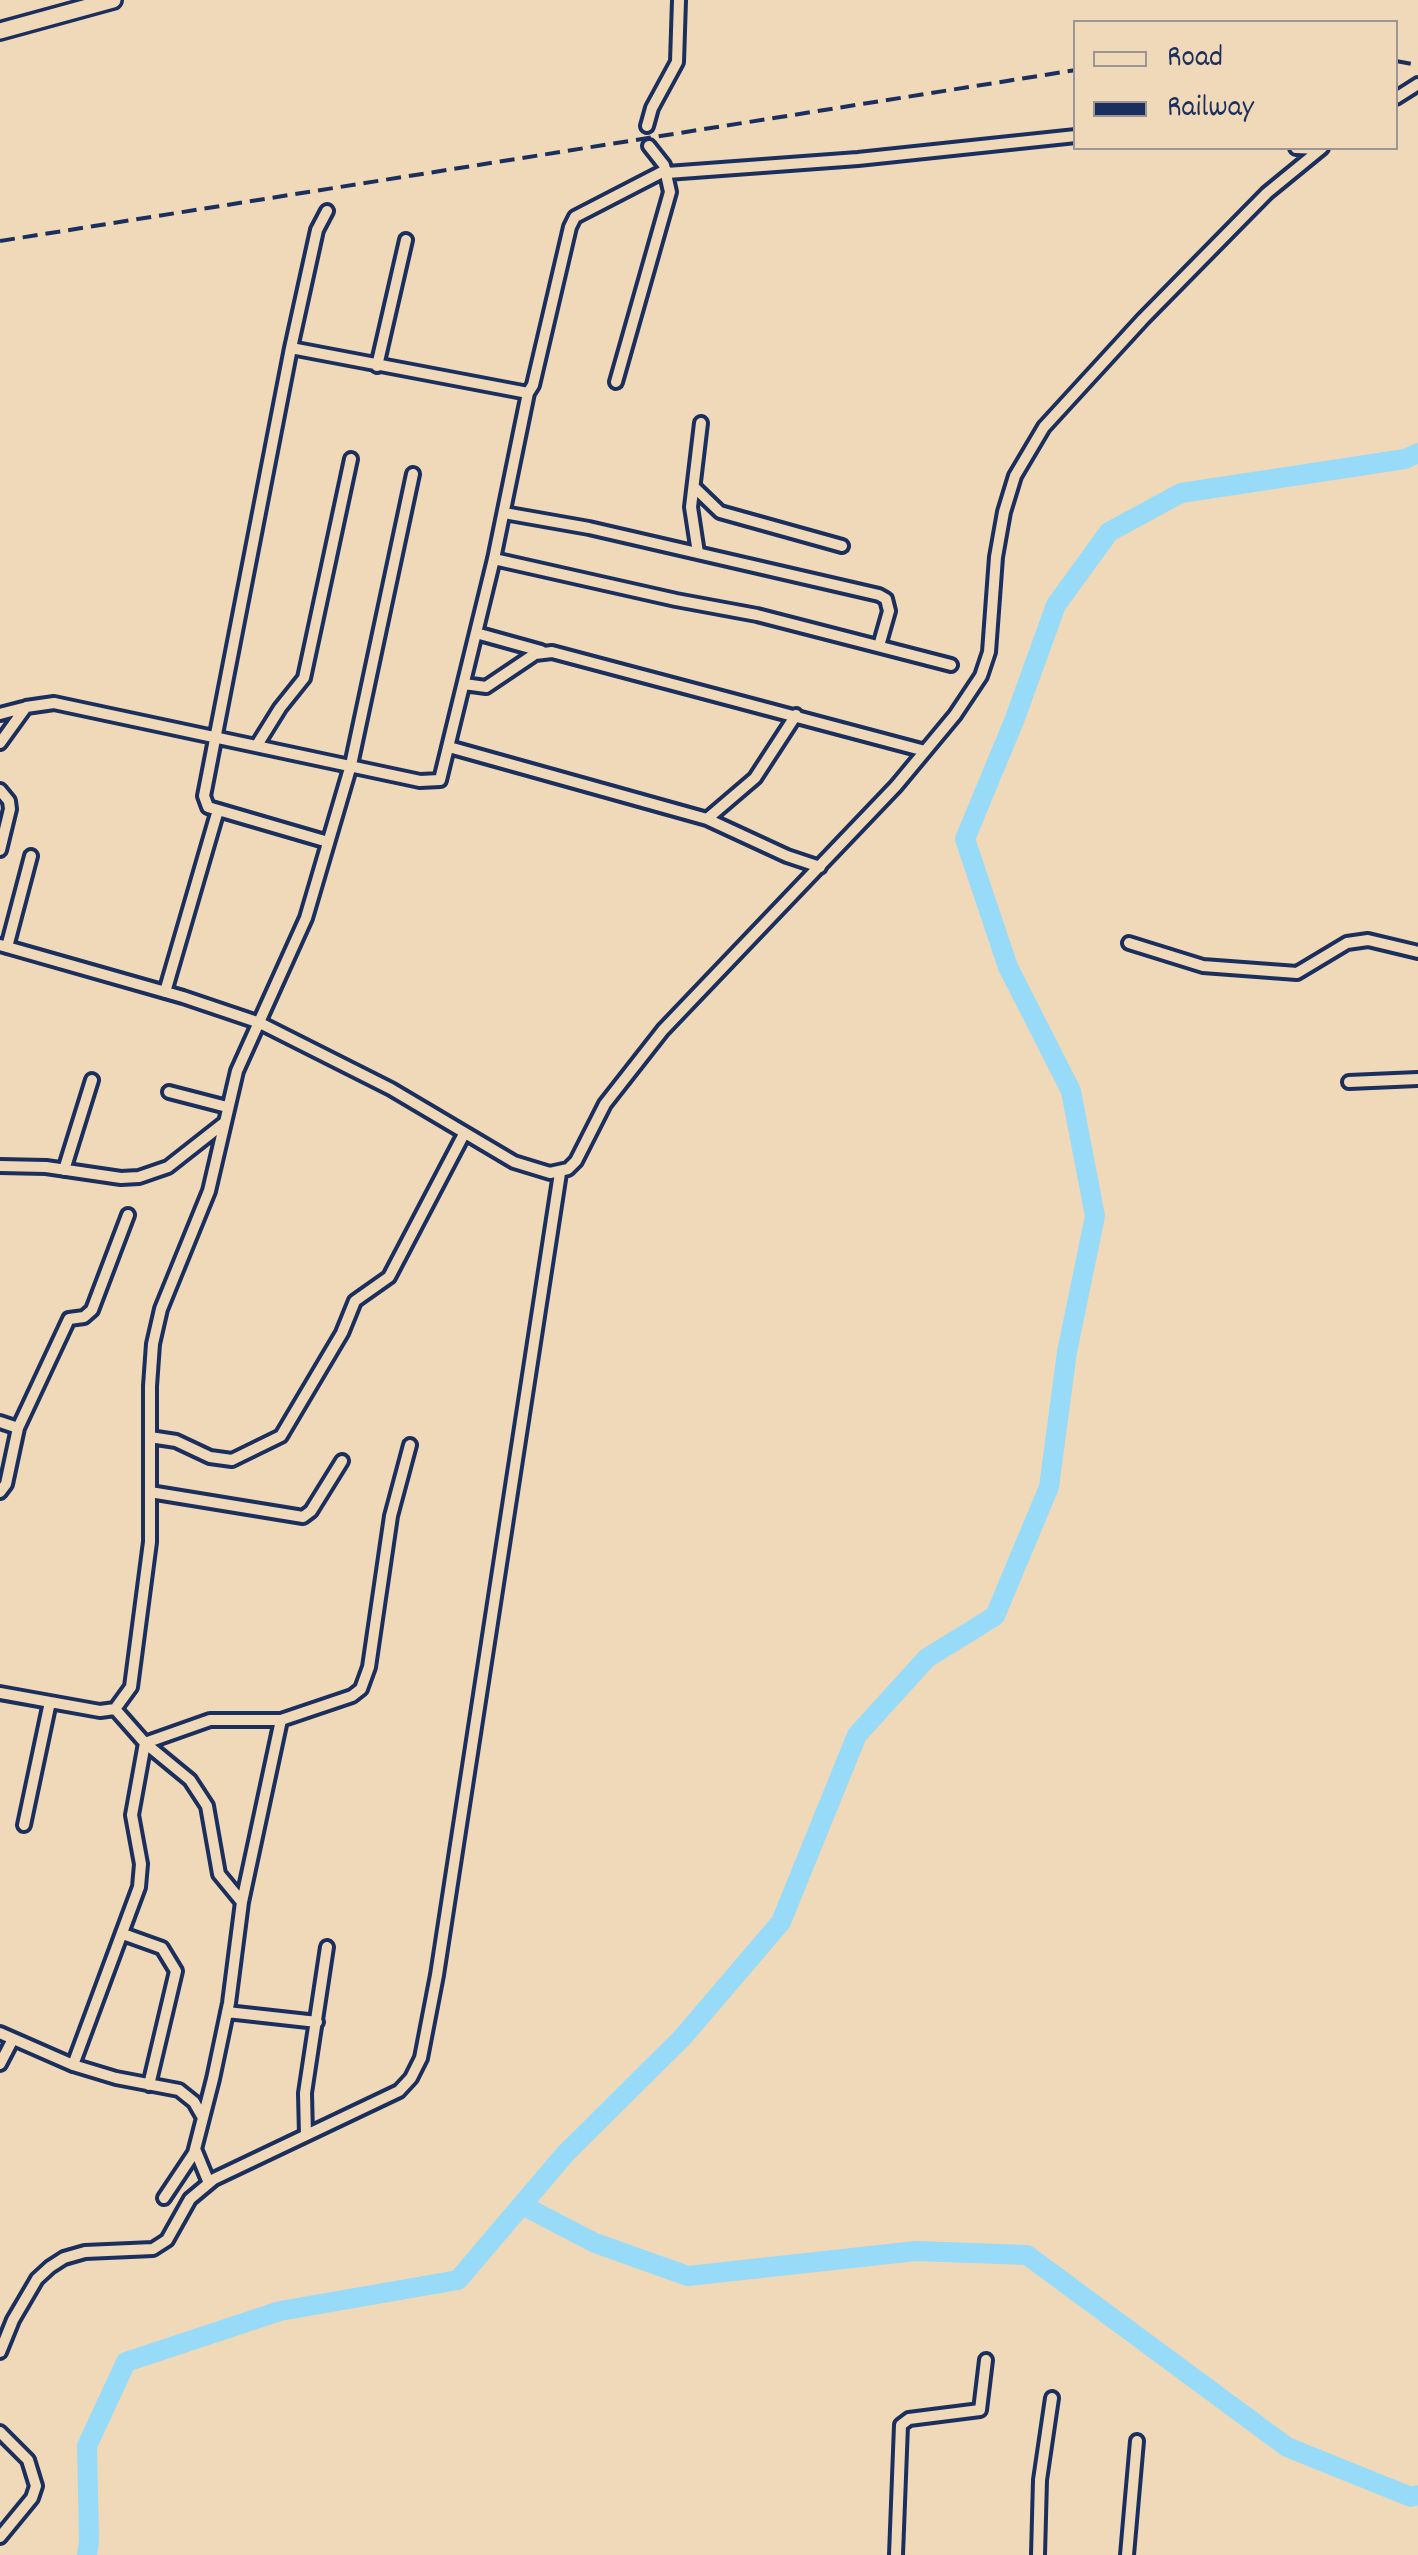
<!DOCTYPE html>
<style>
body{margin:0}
#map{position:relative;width:1418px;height:2555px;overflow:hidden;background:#f0d9b9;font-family:Dekko,sans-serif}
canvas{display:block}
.legend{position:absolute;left:1073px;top:20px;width:325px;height:130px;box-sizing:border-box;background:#f0d9b9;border:2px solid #9b9595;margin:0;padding:12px 18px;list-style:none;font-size:30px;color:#1b2f5e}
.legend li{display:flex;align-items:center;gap:20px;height:50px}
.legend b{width:50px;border:2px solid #9b9595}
</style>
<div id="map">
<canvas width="1418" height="2555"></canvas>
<ul class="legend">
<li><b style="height:12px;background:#f0d9b9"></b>Road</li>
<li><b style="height:12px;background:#1b2f5e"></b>Railway</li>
</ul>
</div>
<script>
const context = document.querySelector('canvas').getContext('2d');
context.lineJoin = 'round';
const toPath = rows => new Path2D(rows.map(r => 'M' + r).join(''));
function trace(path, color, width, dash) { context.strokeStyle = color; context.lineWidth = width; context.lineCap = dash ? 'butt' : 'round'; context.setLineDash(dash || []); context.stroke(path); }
const river = toPath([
 [522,2205,595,2243,688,2276,916,2251,1027,2255,1287,2447,1411,2497,1418,2495],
 [87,2555,89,2541,87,2446,126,2362,280,2311,458,2280,566,2153,682,2038,781,1922,857,1735,927,1658,995,1616,1049,1487,1067,1352,1095,1216,1071,1091,1008,967,965,839,1014,721,1056,605,1109,532,1181,493,1405,459,1418,453]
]);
const minor = toPath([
 [1396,98,1418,84],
 [647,126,652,108,677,62,679,0],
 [1296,148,1320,149],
 [667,173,858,159,1076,136],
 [327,211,317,230,291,348,204,796,208,807,328,842],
 [291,348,528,393,533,385,570,227,575,217,666,170],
 [377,366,406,240],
 [616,382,670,192,664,165,649,146],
 [694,487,720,512,842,546],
 [504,513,589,528,879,595,886,599,889,611,879,646],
 [698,553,691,507,701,423],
 [494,559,676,600,757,615,951,665],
 [476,633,541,651],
 [464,684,486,687,535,654,552,652,925,751],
 [0,714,23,708],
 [0,743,26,707,54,703,420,781,440,780,494,559,528,393],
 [257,745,280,708,304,678,351,459],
 [449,747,707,819,787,856,820,867],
 [0,790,9,801,10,809,0,850],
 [707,819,755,778,796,715],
 [1129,943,1203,966,1297,973,1347,943,1368,940,1418,952],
 [0,945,183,997,260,1023,391,1089,514,1162,550,1173,568,1169,576,1161,605,1104,663,1030,896,786,955,715,981,676,989,652,996,557,1004,512,1015,476,1044,427,1143,319,1267,193,1322,148],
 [7,947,31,856],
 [165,992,218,810],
 [1349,1082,1418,1079],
 [169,1092,227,1107],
 [0,1166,46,1167,121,1178,139,1177,168,1167,224,1123],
 [64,1170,92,1080],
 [0,1422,18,1428],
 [150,1437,176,1441,210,1457,232,1460,281,1436,342,1333,355,1301,389,1277,464,1134],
 [0,1492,6,1484,18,1428,69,1319,84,1317,92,1310,128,1215],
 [150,1492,303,1517,311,1511,342,1461],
 [0,1693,100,1711,115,1709,131,1687,150,1542,150,1386,153,1344,161,1309,209,1191,237,1071,306,918,351,765,413,474],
 [115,1709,145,1743,190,1780,207,1806,219,1874,242,1902],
 [24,1825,50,1702],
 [123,1934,162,1948,176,1971,149,2085],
 [227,2012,317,2022],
 [0,2033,73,2065,116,2078,179,2090,194,2102,202,2116],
 [0,2064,13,2039],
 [73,2065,139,1887,141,1864,132,1815,145,1743,210,1720,281,1720,352,1696,361,1689,369,1667,391,1516,410,1445],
 [306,2135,305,2093,327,1947],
 [195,2149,209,2183],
 [164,2198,194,2153,213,2079,229,2003,242,1902,281,1720],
 [0,2352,13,2320,37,2279,50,2267,64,2258,85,2252,153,2249,167,2240,190,2199,214,2179,399,2091,411,2078,421,2058,437,1975,560,1173],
 [0,2432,28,2460,36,2486,32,2498,0,2537],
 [896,2555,901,2425,909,2419,980,2410,986,2360],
 [1038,2555,1040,2480,1052,2398],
 [1127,2555,1137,2441]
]);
const primary = toPath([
 [0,31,113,0]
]);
const rail = toPath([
 [1396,61,1418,65],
 [0,241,1076,70]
]);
trace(river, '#97dbf9', 20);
trace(minor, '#1b2f5e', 18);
trace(primary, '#1b2f5e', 22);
trace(minor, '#f0d9b9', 10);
trace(primary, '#f0d9b9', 15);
trace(rail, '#1b2f5e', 4, [15, 8]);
</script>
